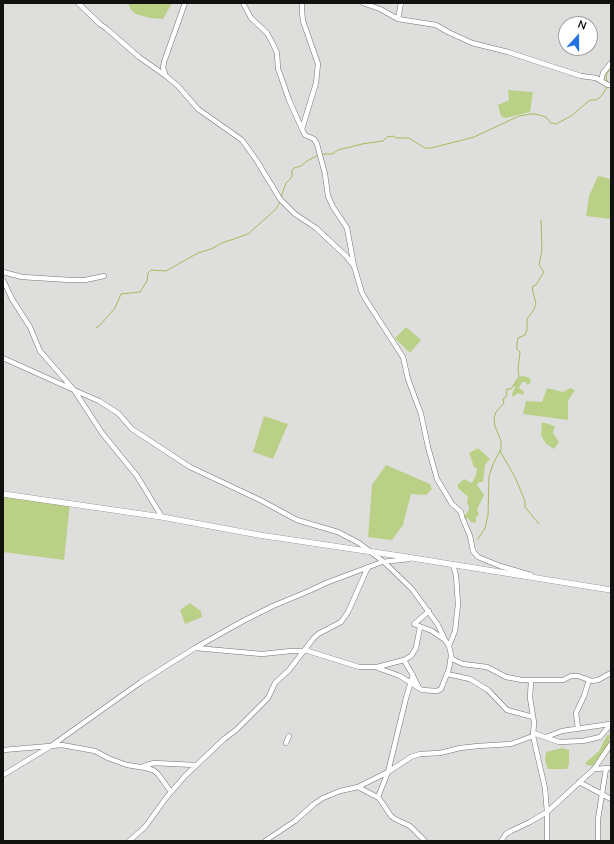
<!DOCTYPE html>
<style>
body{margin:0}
#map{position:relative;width:614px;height:844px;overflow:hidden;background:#dedfdc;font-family:"Nunito Sans",sans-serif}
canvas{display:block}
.frame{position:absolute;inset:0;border:4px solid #111110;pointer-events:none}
.north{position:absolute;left:558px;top:16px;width:40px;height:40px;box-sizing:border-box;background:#fff;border:1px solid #a0a09f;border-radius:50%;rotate:21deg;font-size:11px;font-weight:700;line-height:16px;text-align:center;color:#111110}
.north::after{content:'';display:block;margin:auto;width:14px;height:18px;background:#2474df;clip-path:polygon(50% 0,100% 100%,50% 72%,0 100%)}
</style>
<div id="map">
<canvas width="614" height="844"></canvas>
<div class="frame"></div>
<div class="north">N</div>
</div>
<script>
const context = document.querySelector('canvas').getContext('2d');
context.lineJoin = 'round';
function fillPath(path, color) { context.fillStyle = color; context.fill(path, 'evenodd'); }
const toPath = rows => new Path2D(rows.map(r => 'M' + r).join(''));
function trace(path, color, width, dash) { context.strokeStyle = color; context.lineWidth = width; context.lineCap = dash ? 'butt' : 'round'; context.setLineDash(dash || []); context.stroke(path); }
const green = toPath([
 [128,3,172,3,163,19,150,18,136,14,131,10],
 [508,90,533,92,530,112,505,118,501,116,498,105,509,100],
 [598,176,611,179,611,219,586,216,589,196],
 [406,327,421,340,410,353,395,338],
 [521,376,528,377,531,380,530,384,527,385,526,382,522,382,519,388,524,391,523,395,518,393,513,397,512,394,515,387,513,385],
 [547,388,563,392,570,388,575,390,568,401,568,420,523,414,526,401,542,402],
 [264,416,288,424,273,459,253,452],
 [542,422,555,426,553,433,559,442,554,449,546,444,541,435],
 [478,448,490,459,485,465,483,482,479,482,477,485,484,495,477,510,479,514,476,517,476,522,472,523,468,518,465,520,463,518,469,510,469,507,467,503,468,497,458,488,458,484,464,479,472,483,476,475,477,468,474,467,469,453],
 [386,465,430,484,432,489,426,495,411,494,403,525,392,540,368,537,372,485],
 [3,494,70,503,64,560,3,552],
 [190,603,201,611,202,617,185,624,180,610],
 [607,735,610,735,609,746,596,764,592,766,587,765,585,763,599,751],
 [562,748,569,750,569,764,567,769,548,769,545,760,546,752]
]);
const stream = toPath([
 [608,83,606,77,607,73,611,68],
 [321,154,332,154,338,150,362,144,383,141,387,137,393,136,396,138,409,138,425,148,431,148,474,137,519,116,531,114,535,114,546,117,551,123,556,124,571,116,590,100,596,100,599,98,603,94,607,87],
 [281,197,286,183,292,177,292,170,294,168,301,166,307,161,318,155],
 [96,328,101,324,115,308,121,294,140,292,142,289,147,281,148,273,151,270,166,271,198,253,211,249,222,243,248,234,276,209,280,202],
 [500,451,515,477,525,501,525,507,539,524],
 [478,539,485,528,488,515,489,476,493,464,501,449,501,441,495,426,494,418,496,412,504,403,503,399,506,397,507,389,511,389,519,377,518,369,520,352,517,349,517,343,518,338,525,335,527,330,527,319,533,311,536,304,532,287,536,285,544,272,539,265,542,250,541,220]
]);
const minor = toPath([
 [78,3,100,24,107,29,139,57,166,76,178,86,198,109,242,140,257,161,280,199,295,214,316,228,346,256,354,266,362,293,366,300,403,357,408,379,421,414,428,447,437,479,452,504,461,512,462,517,470,536,473,551,478,557,500,566,531,575],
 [243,3,251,18,267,33,273,44,277,53,278,69,280,74,289,100,302,129],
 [302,3,302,12,303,21,318,64,316,83,302,129,305,135,314,139,317,144,325,174,328,196,333,207,347,228,354,266],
 [363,3,380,9,398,19,436,25,448,32,472,43,508,52,581,76,596,78,608,85,611,85],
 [398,19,401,3],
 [166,76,163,68,164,62,185,3],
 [601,81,603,73,611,63],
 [3,272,22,277,70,280,85,280,104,276],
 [3,280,12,299,30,327,40,351,74,390,99,401,118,413,132,429,190,467,260,500,297,520,338,532,359,543,384,562,412,589,438,625,445,640],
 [3,358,74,390,102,433,137,476,162,517],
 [429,611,414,624,432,631,445,640,449,646,452,659,463,664,487,667,506,677,522,680,563,680,571,676,578,676,592,681,598,680,611,673],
 [449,646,455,631,458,604,456,575,453,565],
 [195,648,262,654,291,651,308,651,359,667,377,667,404,660,411,656,416,648,420,627],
 [404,660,411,672,419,688],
 [378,668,400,676,422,690,437,691,441,689,449,669,451,656],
 [447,674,470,679,488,690,507,710,533,717],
 [531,680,530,698,534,722,533,736,545,788,547,812,547,841],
 [578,728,576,713,584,696,589,680],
 [533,733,559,742,583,741,600,737,611,724],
 [546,737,562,731,610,724],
 [286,743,289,736],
 [3,750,62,745,95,751,108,758,127,765,146,768,153,770,158,774,171,792],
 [144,766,154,763,195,765],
 [594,769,611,768],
 [3,775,51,746,141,682,195,648,243,621,273,606,309,591,326,583,382,562,409,559],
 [579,782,611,799],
 [358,787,379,798,391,816,395,819,410,826,425,841],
 [378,797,388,772,406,698,413,675],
 [129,841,145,827,166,798,185,776,224,739,236,730,268,698,275,683,289,670,313,639,318,634,341,622,348,612,368,567],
 [265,841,295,821,314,804,323,798,340,791,358,787,388,772,411,757,420,754,440,753,460,748,478,746,511,744,533,736],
 [501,841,506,834,511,831,530,822,547,812,594,769,611,744],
 [598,841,598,819,606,769]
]);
const major = toPath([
 [3,494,162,517,259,535,400,556,611,590]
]);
fillPath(green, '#bbd087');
trace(stream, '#a1bb58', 1);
trace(minor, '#737472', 5.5);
trace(major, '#737472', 6);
trace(minor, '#fff', 4.5);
trace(major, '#fff', 5.5);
</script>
